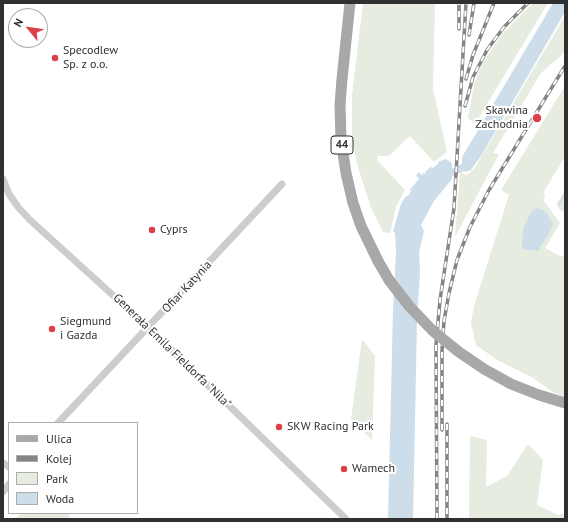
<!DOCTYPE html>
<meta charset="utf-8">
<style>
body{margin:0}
#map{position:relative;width:568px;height:522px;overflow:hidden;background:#fff;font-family:"PT Sans",sans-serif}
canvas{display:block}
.frame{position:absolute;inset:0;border:4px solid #303030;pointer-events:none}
.legend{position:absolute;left:8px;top:422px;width:130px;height:92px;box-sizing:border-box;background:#fff;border:1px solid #acacac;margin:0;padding:5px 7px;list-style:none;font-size:12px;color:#303030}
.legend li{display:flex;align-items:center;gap:8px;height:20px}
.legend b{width:20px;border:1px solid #acacac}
.north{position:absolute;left:8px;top:8px;width:40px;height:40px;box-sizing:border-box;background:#fff;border:1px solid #acacac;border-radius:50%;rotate:299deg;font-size:11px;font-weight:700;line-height:16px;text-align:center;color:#303030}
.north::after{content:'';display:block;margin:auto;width:14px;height:18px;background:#d94048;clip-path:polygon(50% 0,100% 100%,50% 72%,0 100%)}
</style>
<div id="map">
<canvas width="568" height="522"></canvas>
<div class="frame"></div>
<ul class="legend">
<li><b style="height:5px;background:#a8a8a8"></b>Ulica</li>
<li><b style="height:5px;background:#858585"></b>Kolej</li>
<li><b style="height:11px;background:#e6ecdf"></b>Park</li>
<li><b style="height:11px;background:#cddeea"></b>Woda</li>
</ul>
<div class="north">N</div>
</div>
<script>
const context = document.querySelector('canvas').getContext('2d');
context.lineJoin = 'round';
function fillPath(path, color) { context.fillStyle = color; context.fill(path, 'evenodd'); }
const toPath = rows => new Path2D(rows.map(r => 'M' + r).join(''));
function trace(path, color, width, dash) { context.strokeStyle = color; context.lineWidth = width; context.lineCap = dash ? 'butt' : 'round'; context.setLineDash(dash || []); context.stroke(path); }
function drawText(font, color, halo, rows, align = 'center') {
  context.font = font + ' "PT Sans",sans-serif'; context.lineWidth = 4; context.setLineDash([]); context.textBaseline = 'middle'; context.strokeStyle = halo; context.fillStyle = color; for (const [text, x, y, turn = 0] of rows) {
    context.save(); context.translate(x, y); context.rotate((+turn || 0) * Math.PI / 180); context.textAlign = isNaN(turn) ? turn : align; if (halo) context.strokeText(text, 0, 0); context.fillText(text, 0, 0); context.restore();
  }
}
const green = toPath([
 [363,3,435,3,433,89,447,152,434,162,410,136,389,156,378,156,377,160,405,190,396,207,390,233,383,232,371,208,357,164,352,138,352,95],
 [533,3,548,3,475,124,468,118,474,84,482,64,502,34],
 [565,16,565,50,562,55,541,73,493,153,499,154,455,237,460,172,466,175,474,169],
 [565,86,565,156,543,193,545,194,544,201,560,223,545,248,562,257,565,252,565,394,564,397,553,392,533,378,497,360,476,345,471,323,474,306,509,195,501,190],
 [565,190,565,212,564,212,561,211,557,206,557,203],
 [362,339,375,356,372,440,351,420],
 [470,436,487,440,486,487,507,476,528,444,543,460,537,505,558,515,565,513,565,519,469,519],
 [23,513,68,513,70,519,14,519]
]);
const water = toPath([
 [553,3,565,3,565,12,481,156,471,170,466,172,462,170,462,157,465,152],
 [446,159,452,163,452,179,434,201,421,225,424,231,419,252,420,272,417,322,413,519,388,519,393,310,396,251,395,233,393,231,401,204,406,196,408,196,411,191,410,189,413,186,419,179,416,175,419,172,422,175,423,173,425,174,425,172,431,167,433,168,438,164,438,162],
 [536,208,541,209,546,212,553,224,548,235,538,251,522,249,523,229,531,212]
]);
const stream = toPath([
 [559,205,565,194]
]);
const canal = toPath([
 [444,176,469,165]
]);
const minor = toPath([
 [3,179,9,194,18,207,30,220,149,328,346,519],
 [58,423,282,184],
 [3,463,9,467],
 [3,492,9,484]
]);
const primary = toPath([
 [350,3,342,79,340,105,341,140,346,173,353,203,361,226,378,261]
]);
const rail = toPath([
 [459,29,459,3],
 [469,35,474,3],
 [466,79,473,55,494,3],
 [465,106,473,77,487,50,504,27,528,3],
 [447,424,447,519],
 [442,430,442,351,444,321,449,293,457,260,470,227,489,190,565,66],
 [437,519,436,345,440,300,454,208,466,3]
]);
const primaryBridge = toPath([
 [378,261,389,280,410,307,433,331,459,352,484,369,511,384,539,395,565,403]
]);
const markers = [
 [55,58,4,"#d94048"],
 [537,118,5,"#d94048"],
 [152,230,4,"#d94048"],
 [52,329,4,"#d94048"],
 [279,427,4,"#d94048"],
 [344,469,4,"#d94048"]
];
const shields = [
 [342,145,22]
];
const shieldNames = [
 ["44",342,145]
];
const poiNames = [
 ["Specodlew",63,51],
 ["Sp. z o.o.",63,65],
 ["Skawina",528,111,"right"],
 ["Zachodnia",528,125,"right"],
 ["Cyprs",160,230],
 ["Siegmund",60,322],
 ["i Gazda",60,336],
 ["SKW Racing Park",287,427],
 ["Wamech",352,469]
];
const streetNames = [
 ["Ofiar Katynia",187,287,-47],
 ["Generała Emila Fieldorfa \"Nila\"",172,351,44]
];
fillPath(green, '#e6ecdf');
fillPath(water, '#cddeea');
trace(stream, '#cddeea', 2);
trace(canal, '#cddeea', 7);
trace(minor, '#cdcdcd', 7);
trace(primary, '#a8a8a8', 11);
trace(rail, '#858585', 3.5);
trace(rail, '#fff', 2, [6]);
trace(primaryBridge, '#a8a8a8', 11);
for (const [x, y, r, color] of markers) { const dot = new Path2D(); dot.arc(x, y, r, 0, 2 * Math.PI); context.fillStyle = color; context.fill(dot); trace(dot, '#fff', 1.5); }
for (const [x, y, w] of shields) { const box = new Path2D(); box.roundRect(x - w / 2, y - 9, w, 18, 3); context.fillStyle = '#fff'; context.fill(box); trace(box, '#303030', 1); }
drawText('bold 11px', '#303030', null, shieldNames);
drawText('12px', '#303030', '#fff', poiNames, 'left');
drawText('12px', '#303030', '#fff', streetNames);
</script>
